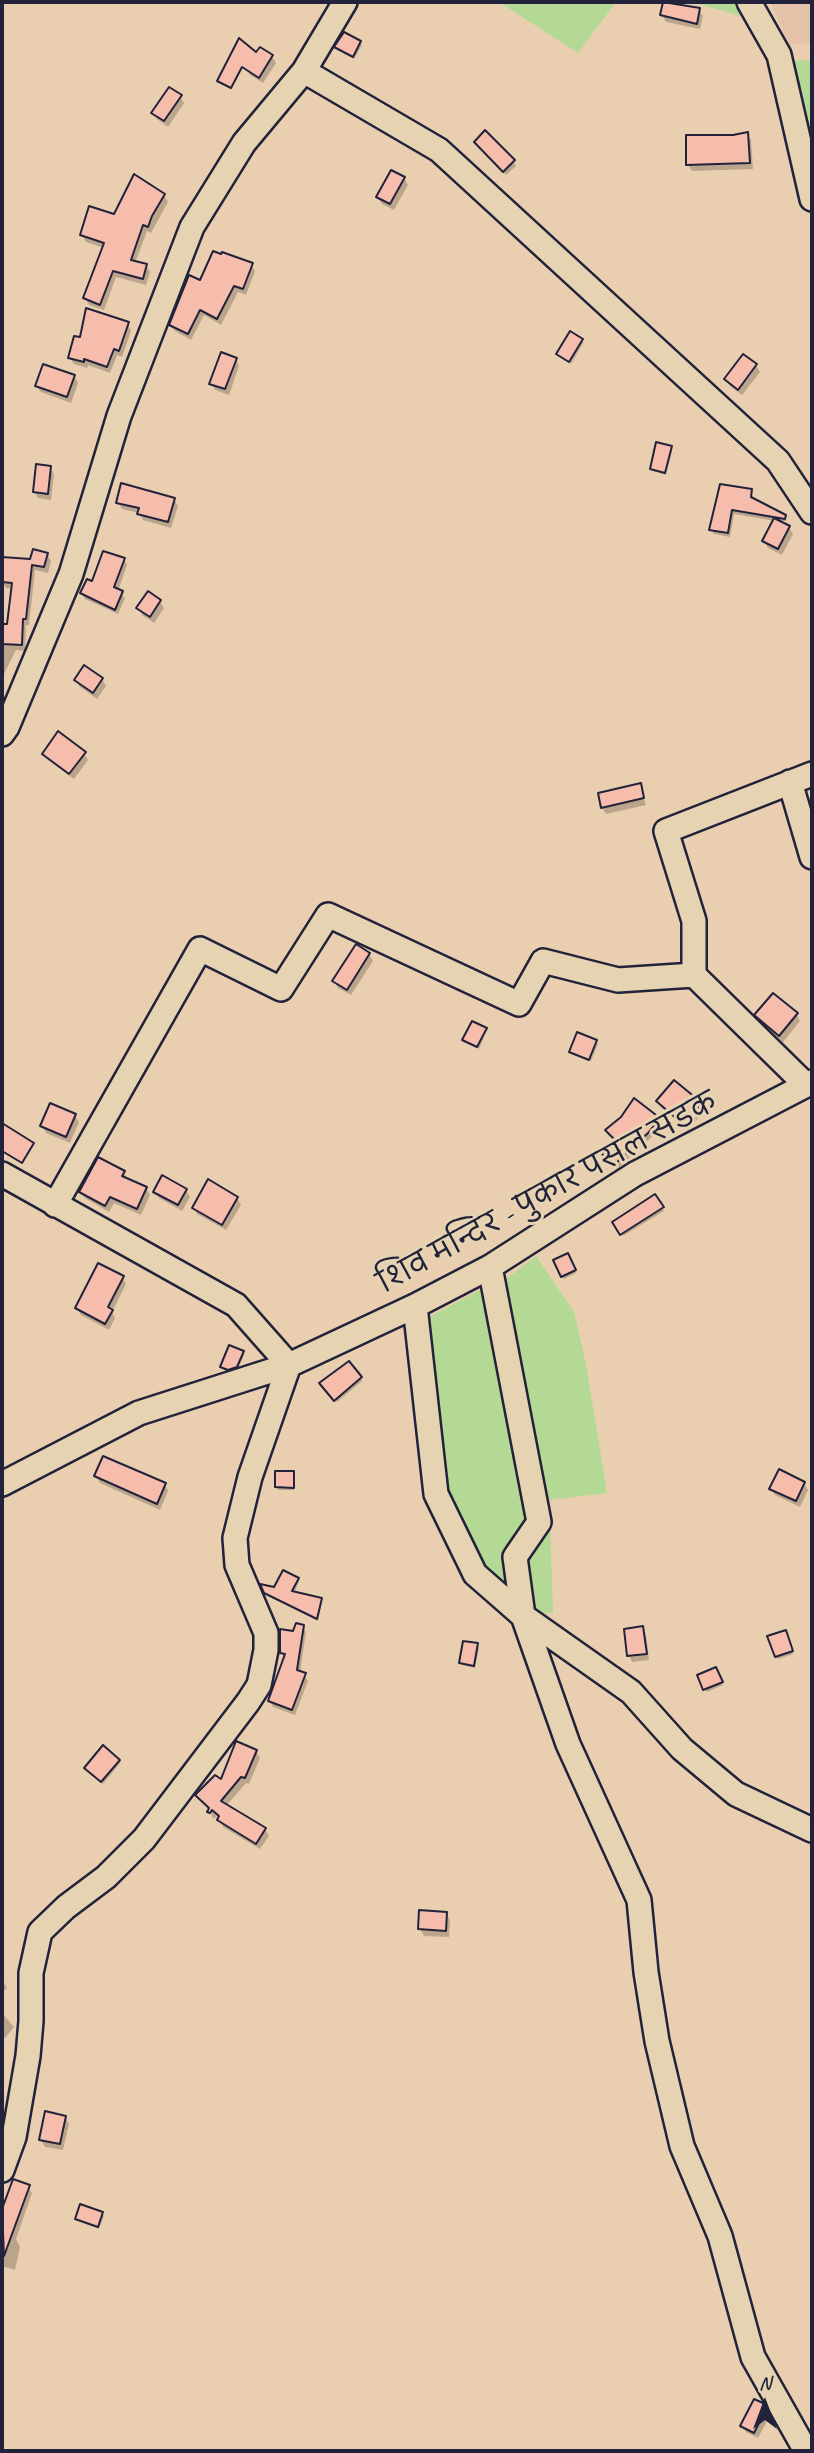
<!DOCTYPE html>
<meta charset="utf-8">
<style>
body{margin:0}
#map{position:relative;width:814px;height:2453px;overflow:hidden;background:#e9cfb0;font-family:Caveat,sans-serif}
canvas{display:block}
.frame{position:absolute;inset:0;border:4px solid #22223b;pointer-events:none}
.north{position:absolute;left:730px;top:2369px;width:70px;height:70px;-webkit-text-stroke:5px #e6d3b1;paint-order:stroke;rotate:0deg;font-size:19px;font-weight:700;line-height:28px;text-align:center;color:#22223b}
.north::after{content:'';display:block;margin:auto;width:24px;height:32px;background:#22223b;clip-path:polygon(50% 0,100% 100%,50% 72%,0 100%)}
</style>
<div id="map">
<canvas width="814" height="2453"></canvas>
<div class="frame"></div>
<div class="north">N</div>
</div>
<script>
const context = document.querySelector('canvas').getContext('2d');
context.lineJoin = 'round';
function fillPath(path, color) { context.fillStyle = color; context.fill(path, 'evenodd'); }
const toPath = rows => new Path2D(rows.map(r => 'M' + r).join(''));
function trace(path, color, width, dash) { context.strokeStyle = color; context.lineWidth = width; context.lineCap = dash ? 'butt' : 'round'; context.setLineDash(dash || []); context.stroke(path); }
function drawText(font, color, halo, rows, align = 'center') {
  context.font = font + ' Caveat,"Playpen Sans Deva",sans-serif'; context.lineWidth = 6; context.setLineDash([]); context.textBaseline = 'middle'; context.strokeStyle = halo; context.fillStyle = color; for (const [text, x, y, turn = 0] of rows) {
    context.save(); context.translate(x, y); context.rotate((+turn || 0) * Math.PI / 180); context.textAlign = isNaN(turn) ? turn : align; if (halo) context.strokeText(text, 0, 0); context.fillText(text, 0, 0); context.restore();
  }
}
const built = toPath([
 [770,2,812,2,812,43,789,44]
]);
const green = toPath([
 [499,2,616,2,578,53],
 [692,2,737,2,747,18],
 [812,60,812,158,786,61],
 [536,1256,574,1312,586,1364,607,1493,549,1500,501,1283],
 [487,1286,531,1515,507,1548,512,1593,482,1570,446,1494,422,1321],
 [550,1521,553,1613,534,1613,522,1561]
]);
const shadow = toPath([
 [665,2,699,10,703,16,700,29,666,22,662,15],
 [344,34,362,45,354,59,336,47],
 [272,56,276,63,263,83,250,75,246,68],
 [180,96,184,103,168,127,157,119,154,113],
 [747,134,751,140,753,169,692,171,688,164,733,136],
 [476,142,513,161,516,166,506,175],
 [135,177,164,195,168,202,151,233,147,231,135,263,146,266,150,272,146,285,116,277,104,310,89,305,85,298,104,248,86,242,82,235,115,216],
 [404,178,408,185,394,210,382,204,378,197],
 [251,264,255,271,246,295,238,292,221,325,204,315,191,340,175,331,171,325,201,282],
 [128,324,131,331,122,357,117,355,110,373,88,365,87,368,74,364,70,358,81,339],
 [582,340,583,343,571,364,559,357,558,354],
 [236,359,239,366,229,395,215,390,211,383],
 [756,365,760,372,742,395,730,386,726,380],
 [74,376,78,383,71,403,41,392,37,386],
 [671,447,672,450,666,475,653,471,651,468],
 [50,468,54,474,51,500,38,498,34,491],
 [751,491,753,500,785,517,787,521,778,521,789,528,793,534,782,555,768,548,764,541,775,521,734,514,730,537,714,534,711,530],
 [174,499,178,506,171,528,143,520,139,513,122,509,118,502],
 [47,554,51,561,48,573,35,570,29,625,26,625,25,651,16,650,2,678,2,625,9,626,13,589,6,588,2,582],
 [124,559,127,565,118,591,125,598,118,614,85,599,82,593],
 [160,601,164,608,154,623,142,615,139,608],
 [102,679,106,686,97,699,80,687,76,681],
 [2,693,9,701,2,715],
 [84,753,88,760,74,779,48,760,44,754],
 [640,785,646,805,606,814,602,807],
 [369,954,373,961,351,995,338,988,334,981],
 [756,1015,797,1015,800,1021,783,1042,760,1021],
 [484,1031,484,1037,479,1049,464,1040],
 [596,1042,598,1044,591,1061,573,1055,571,1052],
 [658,1101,700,1104,704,1111,688,1130,662,1108],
 [75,1116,79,1122,70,1143,46,1133,42,1126],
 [622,1118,659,1119,661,1124,651,1138,617,1169,607,1159,617,1143,608,1131],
 [124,1173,128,1180,146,1188,150,1195,141,1215,114,1203,109,1212,85,1198,81,1192],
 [186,1190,190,1197,182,1211,159,1198,155,1192],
 [655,1197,664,1211,623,1236,614,1223],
 [237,1198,241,1205,226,1230,197,1214,194,1208],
 [567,1255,576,1273,564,1279,555,1261],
 [122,1277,126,1284,112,1312,115,1318,109,1330,81,1315,77,1308],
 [242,1352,244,1355,238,1369,230,1372,224,1370,222,1367],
 [361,1378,362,1381,337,1402,323,1386],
 [293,1473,294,1490,278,1490,276,1487],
 [96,1476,165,1485,168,1491,160,1510,100,1483],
 [804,1483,808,1490,800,1507,775,1495,771,1488],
 [298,1580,299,1582,294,1593,321,1599,322,1602,318,1621,268,1596,263,1587,275,1589],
 [303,1626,306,1632,300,1673,304,1675,308,1681,295,1715,273,1707,270,1701,285,1659,281,1653,294,1633],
 [642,1628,646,1635,649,1660,632,1662,629,1655],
 [787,1634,793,1654,778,1659,776,1657],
 [477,1645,479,1648,475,1668,462,1665,461,1662],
 [715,1669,723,1685,707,1692,699,1676],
 [256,1751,260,1758,249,1784,246,1783,226,1806,265,1829,269,1836,260,1849,223,1827,217,1816,213,1819,210,1810,197,1795,221,1782],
 [119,1761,120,1763,103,1784,88,1771],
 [446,1914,450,1920,449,1937,424,1936,420,1929],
 [2,1980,7,1988,2,1992],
 [2,2013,14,2027,5,2038,2,2035],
 [65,2117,69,2124,63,2150,45,2147,41,2140],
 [28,2187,32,2193,16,2239,20,2247,15,2270,2,2266,2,2227,7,2207],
 [102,2214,104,2216,99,2229,78,2221,76,2219],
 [762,2404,769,2417,758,2438,746,2432,742,2425]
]);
const building = toPath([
 [663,2,700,8,697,24,660,15,663,2],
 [344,32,361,41,353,57,334,47,344,32],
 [239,38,256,52,260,47,273,55,259,78,242,67,231,88,217,81,239,38],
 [169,87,182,95,164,121,151,113,169,87],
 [485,130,515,160,503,172,474,142,485,130],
 [748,132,750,163,686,165,686,135,733,135,748,132],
 [391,170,405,177,390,204,376,197,391,170],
 [134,174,165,194,152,216,148,227,143,225,131,260,147,264,143,279,113,271,100,305,83,298,104,243,80,235,89,206,114,214,134,174],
 [213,251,221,254,222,252,253,263,243,289,234,286,217,319,200,310,188,334,169,325,189,275,200,280,213,251],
 [86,308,129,322,119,351,114,349,107,367,84,359,84,362,68,358,74,336,80,337,86,308],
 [570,331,583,339,569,362,556,354,570,331],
 [221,352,237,358,225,389,209,384,221,352],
 [743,354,757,364,738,390,724,379,743,354],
 [43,364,75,375,67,397,35,386,43,364],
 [656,442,672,446,665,473,650,469,656,442],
 [36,464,51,466,48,494,33,492,36,464],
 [121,483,175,498,168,522,137,514,139,508,116,503,121,483],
 [720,484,752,489,751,497,786,515,785,519,732,510,728,533,709,530,720,484],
 [774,518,790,526,778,549,762,541,774,518],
 [33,549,48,553,44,567,32,565,26,619,23,619,22,645,2,644,2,624,7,624,12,583,2,582,2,557,30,559,33,549],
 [103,551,125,558,114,587,123,591,115,610,80,593,87,579,92,581,103,551],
 [148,591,161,600,150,617,136,608,148,591],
 [84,665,103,678,93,693,74,680,84,665],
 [58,731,86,752,69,774,42,754,58,731],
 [641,783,644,798,601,808,598,793,641,783],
 [356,944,370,953,347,990,332,981,356,944],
 [773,993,798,1013,779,1036,754,1015,773,993],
 [472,1021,487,1028,477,1047,462,1040,472,1021],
 [577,1032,597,1040,589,1060,569,1052,577,1032],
 [674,1080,702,1103,683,1124,656,1101,674,1080],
 [634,1098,660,1118,648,1133,613,1166,602,1154,616,1141,605,1130,621,1117,634,1098],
 [50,1103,76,1114,66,1137,40,1126,50,1103],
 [2,1123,34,1143,22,1163,2,1151,2,1123],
 [98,1157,125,1171,122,1176,147,1187,137,1209,110,1197,105,1206,79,1192,98,1157],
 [162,1175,187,1189,178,1205,153,1192,162,1175],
 [208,1179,238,1197,222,1225,192,1208,208,1179],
 [655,1194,664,1207,620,1235,612,1222,655,1194],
 [568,1253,576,1270,561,1277,553,1260,568,1253],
 [98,1263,124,1276,108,1307,113,1310,105,1324,75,1308,98,1263],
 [229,1345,244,1351,237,1367,228,1370,220,1367,229,1345],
 [349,1361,362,1377,334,1401,319,1383,349,1361],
 [103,1456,166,1483,157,1504,94,1476,103,1456],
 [779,1469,805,1482,796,1501,769,1489,779,1469],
 [275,1471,294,1471,294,1488,275,1487,275,1471],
 [283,1570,299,1578,292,1591,322,1598,317,1619,264,1593,260,1584,274,1587,283,1570],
 [296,1623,304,1625,297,1670,306,1673,292,1710,268,1701,285,1654,280,1653,280,1629,293,1631,296,1623],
 [643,1626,647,1654,627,1656,624,1629,643,1626],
 [786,1630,793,1651,775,1657,767,1636,786,1630],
 [463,1641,478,1643,474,1666,459,1663,463,1641],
 [716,1667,723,1682,703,1690,697,1675,716,1667],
 [236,1741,257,1750,245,1778,241,1777,221,1801,266,1828,256,1844,217,1820,219,1816,212,1810,210,1813,207,1812,209,1808,195,1795,215,1775,221,1779,236,1741],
 [103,1745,120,1760,101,1782,84,1768,103,1745],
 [419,1910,447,1912,446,1931,418,1929,419,1910],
 [45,2111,66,2116,60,2144,39,2140,45,2111],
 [13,2179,30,2185,4,2256,2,2209,13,2179],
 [80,2204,103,2212,98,2227,75,2219,80,2204],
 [754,2399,763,2403,766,2409,754,2433,740,2426,754,2399]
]);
const minor = toPath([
 [749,2,779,55,812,199],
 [304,71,439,150,778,461,812,512],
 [2,734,7,727,71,574,119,416,192,227,244,143,304,71,345,2],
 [790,782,812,857],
 [694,975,694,921,666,831,812,774],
 [2,1174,236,1305,289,1365,250,1477,235,1538,237,1565,266,1633,266,1650,259,1685,248,1702,144,1839,106,1877,66,1907,40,1932,31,1973,31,2021,28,2056,14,2137,2,2170],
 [55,1205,200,949,281,989,328,915,519,1004,543,961,618,980,694,975,806,1085],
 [490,1267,539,1522,515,1557,523,1616,568,1744,639,1900,646,1972,657,2041,682,2146,720,2236,753,2357,806,2451],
 [415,1306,436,1494,475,1574,523,1616,631,1692,682,1749,736,1794,812,1830],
 [2,1484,139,1413,289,1365,415,1306,490,1267,635,1174,812,1082]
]);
const streetNames = [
 ["शिव मन्दिर - पुकार पसल सडक",548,1194,-29]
];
fillPath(built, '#e5c3aa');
fillPath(green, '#b3d994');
fillPath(shadow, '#0003');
fillPath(building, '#f6bdad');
trace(building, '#22223b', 2);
trace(minor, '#22223b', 28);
trace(minor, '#e6d3b1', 23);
drawText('28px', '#22223b', '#e6d3b1', streetNames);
</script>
